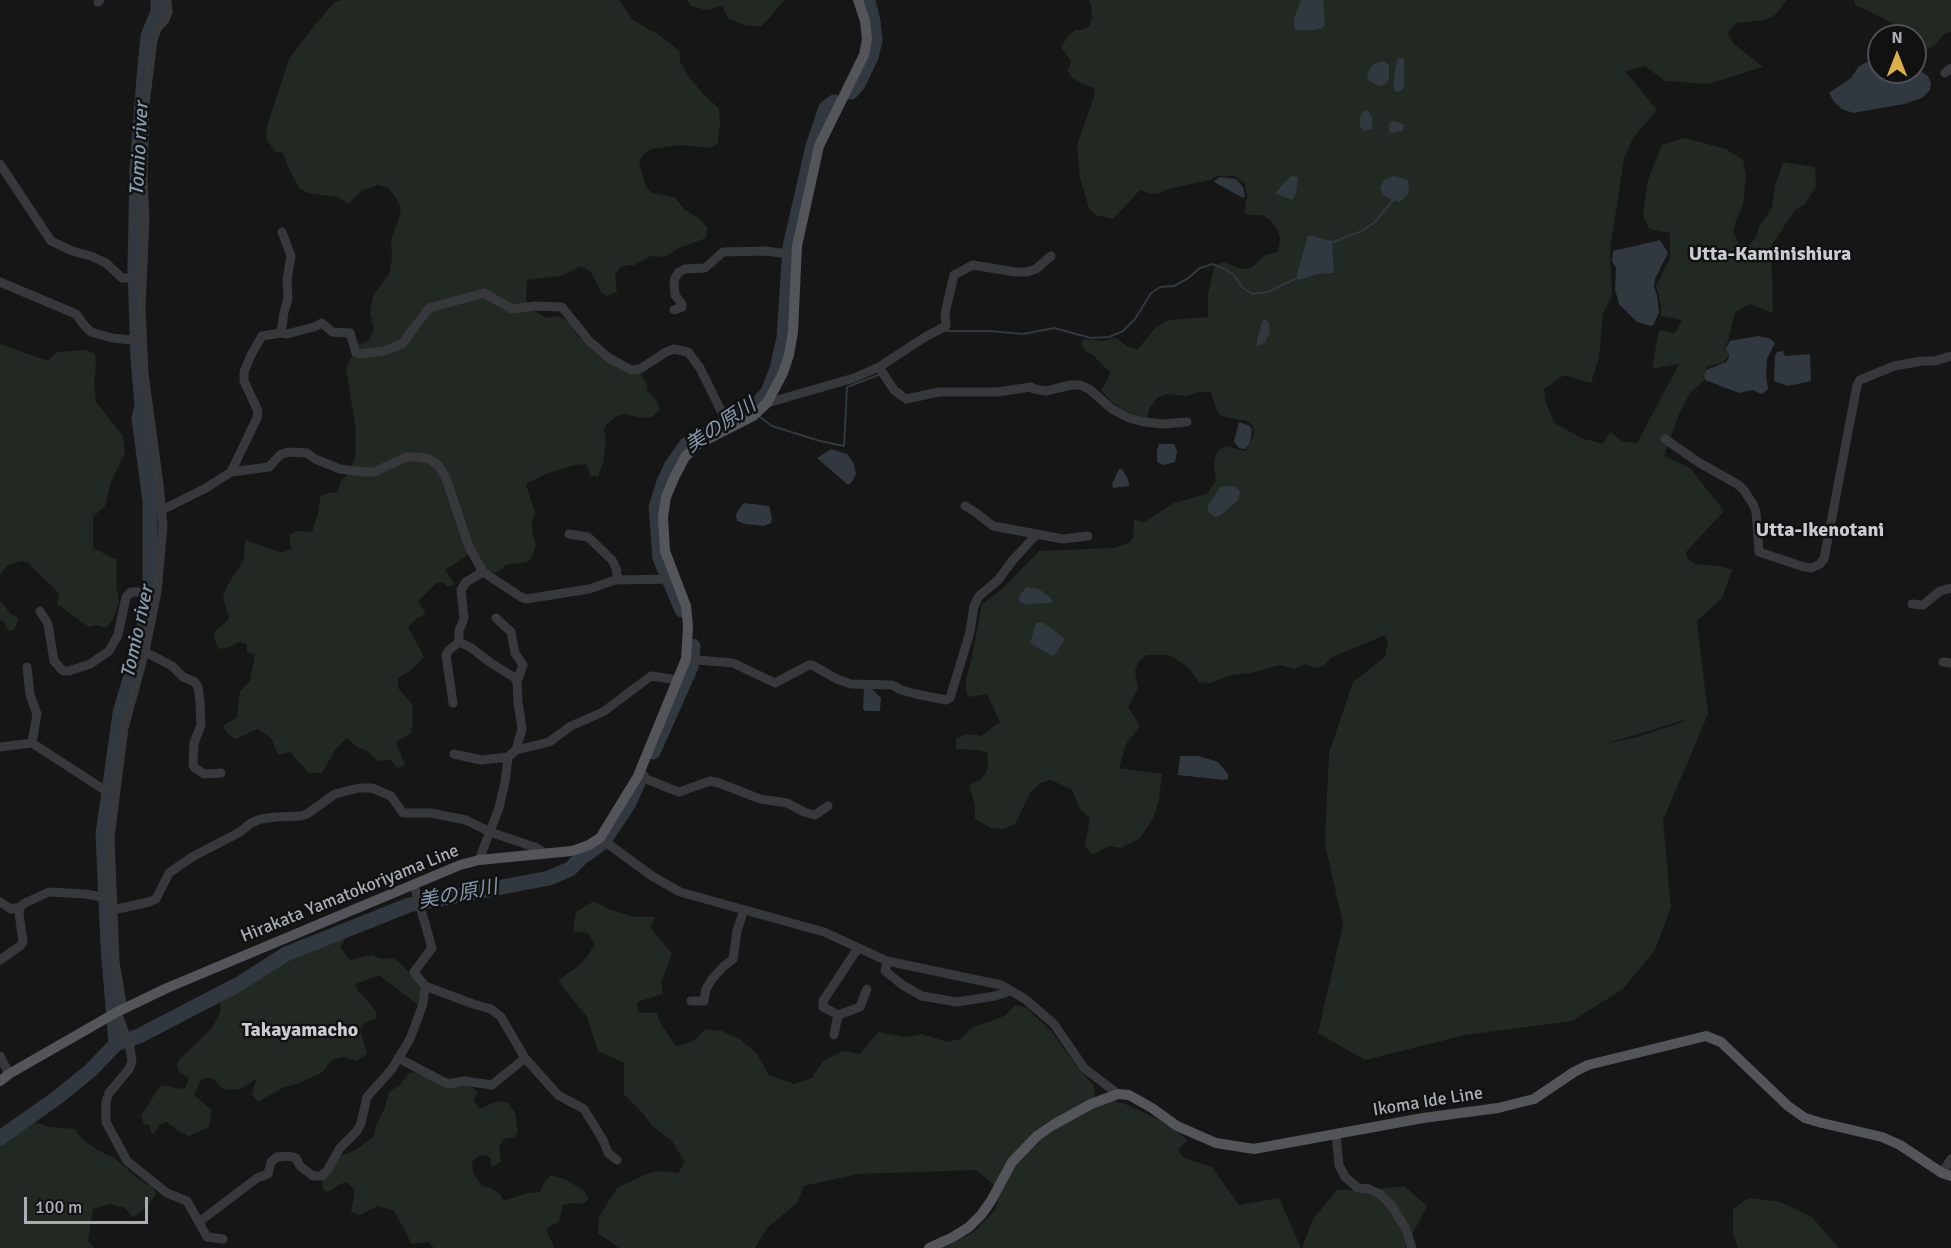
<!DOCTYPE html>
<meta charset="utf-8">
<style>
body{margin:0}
#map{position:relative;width:1951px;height:1248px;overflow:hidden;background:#161617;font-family:Signika,sans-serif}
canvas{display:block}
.north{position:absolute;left:1867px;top:24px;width:60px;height:60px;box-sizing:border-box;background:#111112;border:2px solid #4e4f54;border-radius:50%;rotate:0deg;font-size:16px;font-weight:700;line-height:24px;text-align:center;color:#a9adb6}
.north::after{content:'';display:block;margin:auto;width:21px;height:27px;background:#dbb04a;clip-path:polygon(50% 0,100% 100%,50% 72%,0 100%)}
.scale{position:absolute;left:24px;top:1197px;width:124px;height:27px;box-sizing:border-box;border:3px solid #a9adb6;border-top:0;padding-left:8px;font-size:18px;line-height:21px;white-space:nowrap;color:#a9adb6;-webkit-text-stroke:4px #111112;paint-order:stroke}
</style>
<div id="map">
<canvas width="1951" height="1248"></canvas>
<div class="north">N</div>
<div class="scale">100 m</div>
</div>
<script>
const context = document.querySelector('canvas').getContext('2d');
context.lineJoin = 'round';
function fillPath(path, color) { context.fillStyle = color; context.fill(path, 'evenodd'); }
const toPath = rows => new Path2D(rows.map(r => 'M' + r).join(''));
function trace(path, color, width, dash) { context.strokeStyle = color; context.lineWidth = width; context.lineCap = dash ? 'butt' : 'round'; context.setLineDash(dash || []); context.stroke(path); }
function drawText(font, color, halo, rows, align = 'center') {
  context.font = font + ' Signika,"Noto Sans JP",sans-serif'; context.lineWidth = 5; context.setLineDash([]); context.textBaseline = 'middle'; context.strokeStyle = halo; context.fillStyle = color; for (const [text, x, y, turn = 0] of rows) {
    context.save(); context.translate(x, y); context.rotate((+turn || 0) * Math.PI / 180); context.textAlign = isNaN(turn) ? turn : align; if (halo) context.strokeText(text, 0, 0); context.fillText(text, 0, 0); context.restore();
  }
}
const green = toPath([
 [341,0,619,0,632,19,646,28,658,34,679,51,680,62,689,77,705,96,719,108,720,123,718,143,711,148,680,145,651,149,643,155,639,163,646,188,652,193,674,197,685,210,700,219,707,227,706,238,677,249,665,257,651,256,634,265,628,265,620,268,615,276,617,292,607,296,601,292,591,272,581,266,561,276,527,280,526,300,536,312,547,318,558,316,568,321,577,335,596,353,632,373,640,373,648,386,646,389,656,400,660,410,652,417,643,418,624,414,617,416,606,425,604,430,606,442,603,462,598,477,591,476,586,464,575,465,548,473,526,484,535,513,532,522,532,532,536,545,531,558,527,562,506,565,496,573,486,570,476,554,468,555,445,570,455,584,448,587,442,582,435,584,418,601,426,614,416,619,408,627,424,657,410,671,398,678,398,688,412,704,413,724,411,733,396,742,405,765,397,768,391,760,378,761,367,751,357,747,347,738,335,750,322,773,309,773,290,752,278,755,271,738,257,729,236,739,228,734,223,726,237,717,240,691,250,681,255,655,247,652,247,644,238,642,230,647,219,649,214,639,215,631,224,624,229,618,223,598,227,586,244,560,245,540,283,553,291,548,289,536,297,531,312,532,319,510,320,497,324,494,338,492,340,483,348,473,355,458,356,431,346,368,357,346,369,340,374,329,370,312,373,296,389,274,392,258,391,240,400,215,401,208,395,196,388,188,378,185,362,191,348,204,338,197,308,193,300,189,289,169,283,153,276,152,266,139,267,126,289,59,314,26,335,2],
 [687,0,784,0,772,15,761,26,747,26,729,19,722,6,707,10,691,6],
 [1089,0,1787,0,1775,15,1765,20,1737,23,1730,29,1728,34,1734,44,1763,67,1708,84,1665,81,1645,66,1625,71,1657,110,1633,138,1624,159,1610,249,1612,296,1603,313,1599,358,1591,383,1564,375,1544,389,1546,404,1555,423,1581,438,1603,444,1610,432,1622,441,1637,443,1679,364,1652,369,1659,330,1675,333,1682,320,1661,316,1661,306,1656,286,1670,258,1670,233,1649,229,1643,215,1648,180,1662,145,1685,138,1726,149,1743,160,1746,175,1743,205,1736,220,1733,232,1739,244,1750,244,1756,237,1759,226,1772,208,1775,186,1783,162,1815,167,1816,186,1804,205,1795,210,1771,246,1773,313,1750,304,1735,312,1728,341,1724,349,1728,352,1728,357,1722,363,1707,366,1703,376,1704,381,1690,393,1679,414,1664,456,1690,468,1724,511,1686,552,1687,558,1695,564,1719,566,1732,570,1722,598,1697,621,1708,714,1663,820,1671,907,1655,950,1623,989,1572,1021,1465,1035,1365,1060,1318,1033,1343,924,1325,844,1329,753,1353,682,1385,657,1388,642,1385,635,1332,657,1324,666,1314,668,1305,664,1294,669,1280,665,1251,673,1232,675,1210,683,1199,682,1189,668,1169,655,1147,655,1138,662,1135,671,1138,689,1128,707,1140,726,1126,744,1119,768,1162,774,1159,799,1153,819,1140,838,1121,848,1109,846,1092,855,1085,845,1090,818,1080,809,1072,790,1051,780,1040,783,1030,793,1015,824,1004,829,991,828,975,819,975,805,969,785,981,780,988,768,987,752,976,750,956,749,956,739,967,734,981,736,1000,722,987,694,968,697,966,689,966,679,972,656,982,604,1002,589,1039,551,1114,548,1130,542,1133,537,1134,520,1144,522,1174,503,1207,494,1216,481,1214,466,1216,454,1220,449,1226,446,1246,451,1254,435,1253,426,1247,421,1221,416,1217,411,1211,392,1199,392,1187,396,1168,394,1158,397,1149,409,1147,419,1128,412,1112,402,1101,390,1111,373,1093,355,1086,352,1081,344,1083,339,1102,341,1116,338,1128,347,1138,349,1156,327,1169,320,1208,317,1208,294,1214,267,1223,262,1242,269,1251,268,1265,255,1278,252,1280,239,1278,230,1269,219,1262,215,1250,215,1244,213,1247,198,1245,184,1235,176,1217,176,1210,180,1168,189,1160,193,1152,194,1140,190,1113,219,1096,215,1089,208,1080,178,1077,145,1095,94,1093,87,1085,85,1072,78,1068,71,1071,61,1061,47,1069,35,1075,30,1083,30,1090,25,1092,16,1091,4],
 [1686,721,1635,738,1605,744,1685,720],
 [1854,0,1951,0,1951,32,1945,33,1936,44,1923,53,1915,43,1915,36,1910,36,1898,26,1867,10,1856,6],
 [0,344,48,361,57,352,87,350,95,354,96,368,94,383,96,402,123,436,125,453,111,482,105,506,93,517,93,548,117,560,116,582,119,603,113,619,106,628,96,625,89,627,57,604,59,593,27,562,21,561,8,565,0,575],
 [0,601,11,614,19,619,14,630,8,631,3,620,0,621],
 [594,901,608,909,635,917,656,917,650,927,672,954,661,983,663,994,637,1002,638,1013,657,1013,660,1023,676,1046,692,1042,706,1029,722,1031,740,1039,757,1054,769,1075,794,1084,812,1078,823,1061,843,1051,860,1054,878,1032,905,1037,922,1034,947,1042,961,1039,968,1031,978,1025,992,1021,1006,1015,1015,1005,1027,1008,1052,1032,1077,1067,1094,1086,1095,1097,1125,1104,1164,1122,1187,1140,1178,1150,1184,1158,1212,1167,1239,1205,1279,1198,1301,1248,940,1248,955,1242,976,1230,996,1209,1000,1190,976,1170,858,1174,804,1186,797,1203,767,1228,755,1248,619,1248,598,1233,599,1216,617,1188,649,1173,661,1171,678,1173,685,1162,672,1141,652,1126,642,1112,624,1094,624,1063,598,1051,587,1017,558,981,582,963,595,945,588,933,573,931,576,912],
 [342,934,344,942,340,947,350,960,372,955,381,959,393,958,399,962,418,982,421,988,418,1005,379,975,356,984,358,993,361,993,377,1013,375,1019,365,1022,360,1029,367,1054,356,1061,343,1057,334,1059,328,1064,323,1072,297,1084,284,1087,258,1102,252,1095,256,1079,240,1089,224,1090,212,1078,204,1078,200,1081,194,1095,212,1110,209,1127,189,1136,178,1131,167,1122,160,1124,154,1134,151,1132,149,1124,144,1125,141,1115,161,1085,181,1089,186,1087,189,1078,180,1073,177,1068,178,1061,212,1028,220,1013,221,998,274,963,295,952],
 [419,1072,472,1087,477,1092,474,1100,479,1109,498,1101,508,1103,515,1113,518,1131,515,1137,504,1139,499,1146,501,1162,491,1167,491,1158,485,1155,478,1156,472,1162,473,1173,482,1186,491,1188,500,1194,504,1201,527,1193,540,1192,545,1181,551,1175,565,1179,584,1191,589,1199,583,1204,573,1203,563,1205,559,1222,547,1228,549,1237,554,1246,553,1248,434,1248,429,1242,411,1244,406,1232,394,1211,378,1206,360,1215,351,1212,355,1190,347,1182,340,1184,328,1192,323,1189,322,1181,339,1157,357,1149,374,1136,376,1126,385,1107,389,1092,401,1084,409,1073],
 [35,1122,49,1127,75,1129,82,1139,97,1150,116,1159,137,1178,151,1186,156,1193,149,1205,140,1213,133,1217,125,1208,110,1204,93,1209,88,1241,94,1248,0,1248,0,1146],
 [1404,1186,1427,1206,1405,1248,1302,1248,1313,1219,1337,1190,1365,1190],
 [1749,1198,1780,1202,1812,1217,1839,1248,1738,1248,1733,1233,1733,1209]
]);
const water = toPath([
 [1301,0,1323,0,1325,25,1323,28,1315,30,1297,30,1294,28,1294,18],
 [1399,58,1404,59,1404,85,1403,89,1399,92,1395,91,1393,84,1397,60],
 [1874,59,1879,59,1879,72,1915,72,1915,68,1928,76,1931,83,1930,90,1922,98,1904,104,1853,113,1842,109,1834,102,1829,93,1851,78,1859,66],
 [1383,61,1389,65,1389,78,1386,84,1379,86,1369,81,1367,76,1370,68,1374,64],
 [1367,110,1372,117,1372,129,1365,131,1360,127,1360,117,1364,111],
 [1393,121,1404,124,1403,131,1391,133,1389,132,1389,124],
 [1291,176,1297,177,1298,180,1296,193,1292,200,1275,193],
 [1394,176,1408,180,1409,186,1408,194,1400,202,1392,200,1383,195,1380,188,1384,180],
 [1220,177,1236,179,1243,187,1245,196,1243,198,1216,183,1214,181],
 [1308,235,1332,241,1334,273,1317,274,1299,280,1296,278],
 [1660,240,1668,253,1655,279,1654,287,1657,295,1659,312,1654,324,1651,326,1637,322,1619,304,1615,289,1616,268,1612,261,1613,251],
 [1263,320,1266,320,1269,323,1270,333,1264,343,1257,346,1257,339],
 [1758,336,1771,339,1775,343,1767,359,1766,375,1768,389,1762,394,1752,390,1739,393,1705,380,1704,375,1706,370,1726,362,1729,358,1728,352,1725,349,1730,341],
 [1783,351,1785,356,1810,354,1811,381,1788,386,1774,381,1775,356,1777,352],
 [1239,422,1248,425,1252,429,1250,443,1245,449,1239,448,1234,442],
 [1159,444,1174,444,1177,452,1175,462,1164,465,1157,462,1157,450],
 [831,449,847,454,853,462,856,474,852,482,848,485,817,458],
 [1119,469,1122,469,1128,479,1129,486,1113,488,1112,484],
 [1234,486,1240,491,1238,500,1221,515,1215,517,1212,515,1208,511,1208,505,1219,489,1221,487],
 [744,503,769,506,772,518,771,523,764,526,745,524,737,521,736,516,738,510],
 [1026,587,1039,589,1051,598,1052,603,1025,604,1020,602,1019,597],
 [1036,623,1044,623,1065,639,1056,653,1052,656,1030,643],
 [864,688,871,688,881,698,880,711,865,711,863,709],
 [1180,756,1199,756,1218,762,1228,774,1228,779,1224,780,1178,775]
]);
const stream = toPath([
 [1333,242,1362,231,1375,222,1393,200],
 [945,331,990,331,1023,334,1054,328,1091,338,1109,337,1123,331,1135,319,1151,293,1160,287,1174,286,1187,279,1200,268,1213,264,1225,269,1234,275,1242,287,1252,294,1268,292,1297,278],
 [760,417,772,426,820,441,844,446,847,387,881,374]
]);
const river = toPath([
 [851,92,858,84,871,57,875,41,873,21,868,1],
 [682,610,660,558,656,507,664,482,672,465,686,445,752,410,768,392,777,369,784,338,790,247,813,146,826,108,834,102],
 [653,752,691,667,693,646],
 [116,1044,108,946,103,834,120,713,141,642,150,596,150,501,139,418,142,406,138,359,135,267,137,169,144,77,148,36,158,12,158,0],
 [0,1138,58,1097,91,1070,116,1044,139,1036,239,984,286,954,409,905,549,878,570,869,582,857,599,845,607,836,629,803,641,776]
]);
const minor = toPath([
 [98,2,100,0],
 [1945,73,1951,68],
 [0,164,51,241,72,251,91,256,106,263,122,278,141,278],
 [0,282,76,314,84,325,91,332,112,338,142,341],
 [674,310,682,307,682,304,675,295,674,283,675,278,679,272,685,269,705,268,723,252,765,251,796,255],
 [281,333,284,312,288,299,287,280,291,256,282,232],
 [879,367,894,390,906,399,939,392,997,392,1031,387,1034,389,1046,391,1071,385,1080,385,1089,389,1112,409,1129,418,1144,422,1163,424,1187,422],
 [767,403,854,378,879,367,925,337,946,326,945,313,954,275,973,265,1015,272,1027,272,1036,269,1051,256],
 [1665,439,1698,462,1737,484,1743,489,1753,504,1756,512,1759,552,1804,567,1811,568,1820,564,1824,559,1857,385,1860,380,1894,366,1922,361,1935,361,1951,356],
 [231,472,257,418,258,411,244,381,244,372,251,355,262,336,281,333,287,334,314,327,322,323,332,332,350,333,356,353,360,354,384,351,402,344,429,308,484,293,512,309,535,306,562,307,589,341,609,358,631,370,640,369,666,352,674,349,688,352,700,368,729,427],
 [965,506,975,512,993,526,1063,539,1088,536],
 [162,510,206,488,231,472,269,467,280,455,288,452,307,453,315,459,340,469,364,472,374,472,406,457,418,457,429,459,438,465,446,478,469,547,483,572,521,597,526,599,589,589,615,580,675,579],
 [569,534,588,537,612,560,616,568,618,580],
 [483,572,466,582,461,590,464,618,459,631,459,642,470,647,491,663,515,678,517,682,518,702,522,729,516,750],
 [1912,604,1923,605,1940,591,1951,588],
 [40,611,48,624,54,661,63,671,69,671,90,664,109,651,118,635,126,597,131,592,157,592],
 [496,618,511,632,515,653,523,665,517,682],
 [144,653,151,655,172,666,183,677,195,682,198,687,200,702,201,725,194,743,193,765,194,767,204,774,221,773],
 [686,659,733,663,775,683,809,665,812,665,837,679,851,684,892,685,901,690,916,694,946,700,950,698,970,632,974,606,979,596,998,580,1013,560,1037,534],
 [1943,662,1951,663],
 [27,667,30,695,37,714,32,743],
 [453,703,446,655,449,650,459,642],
 [0,747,32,743,103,789,115,790],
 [454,754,481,760,508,757],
 [638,776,679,792,710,781,719,783,760,799,787,803,804,812,815,815,828,806],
 [600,838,652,876,680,892,824,932,887,961,1001,985,1025,999,1054,1024,1084,1068,1118,1094],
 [479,860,499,808,505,782,508,757,516,750,549,742,571,726,603,712,651,676,678,680],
 [414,885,432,948,414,972,425,986,473,1004,491,1009,501,1017,525,1058,558,1095,584,1109,603,1140,608,1153,617,1160],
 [0,902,11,909,20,907],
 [113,910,149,902,156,899,169,873,192,857,240,832,251,823,261,819,276,817,301,816,307,814,335,794,359,788,372,788,391,796,403,813,431,813,466,820,490,832,537,848,547,854],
 [0,960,20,946,23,942,19,913,20,907,25,903,49,892,86,894,113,899],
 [887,961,885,971,904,986,922,996,957,1002,995,996,1010,991],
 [691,1001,704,1001,706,989,712,979,724,966,733,959,737,931,744,910],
 [123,1009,115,962,110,837,124,728,145,651,157,592,163,526,159,484,144,373,141,308,145,219,143,178,145,104,153,40,158,27,165,20,168,12,167,0],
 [117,1012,130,1048,132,1062,129,1069,109,1093,106,1102,106,1122,127,1161,167,1193,187,1201,207,1237,223,1239],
 [838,1015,860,1007,867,989],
 [834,1035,838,1015,823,1007,823,1001,858,948],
 [0,1056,9,1074],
 [398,1058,448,1084,464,1081,492,1085,525,1058],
 [1336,1134,1339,1165,1345,1177,1358,1188,1369,1189,1381,1195,1391,1205,1406,1229,1412,1248],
 [1942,1173,1951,1159],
 [199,1222,257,1178,268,1174,271,1162,277,1157,289,1156,296,1158,300,1166,313,1176,321,1176,327,1171,340,1148,357,1131,361,1123,367,1097,392,1069,410,1039,423,1004,425,986]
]);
const major = toPath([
 [0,1081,9,1074,117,1012,167,988,460,865,479,860,572,851,589,845,600,838,638,776,686,659,688,626,686,606,665,551,663,517,666,497,675,476,685,457,698,444,753,416,767,403,783,373,789,355,793,332,797,246,819,146,864,55,867,39,865,21,858,0],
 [929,1248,953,1237,969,1227,981,1215,991,1201,1012,1162,1037,1136,1053,1125,1091,1104,1118,1094,1129,1095,1152,1108,1177,1126,1216,1143,1254,1149,1423,1118,1498,1108,1534,1099,1574,1072,1588,1065,1706,1036,1721,1042,1788,1106,1805,1118,1822,1123,1882,1137,1900,1145,1942,1173,1951,1176]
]);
const streetNames = [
 ["Hirakata Yamatokoriyama Line",350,894,-22],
 ["Ikoma Ide Line",1428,1102,-9]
];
const waterNames = [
 ["Tomio river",140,149,-87],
 ["美の原川",721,426,-34],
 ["Tomio river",138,632,-78],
 ["美の原川",458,895,-11]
];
const neighbourhoodNames = [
 ["Utta-Kaminishiura",1770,255],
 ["Utta-Ikenotani",1820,531],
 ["Takayamacho",300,1031]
];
fillPath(green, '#222923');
fillPath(water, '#31383f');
trace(stream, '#31383f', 2);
trace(river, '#31383f', 15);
trace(minor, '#37383c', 9);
trace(major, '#54555b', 10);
drawText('18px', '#a9adb6', '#111112', streetNames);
drawText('italic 20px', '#8598ad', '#111112', waterNames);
drawText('bold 20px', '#caccd2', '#111112', neighbourhoodNames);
</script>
